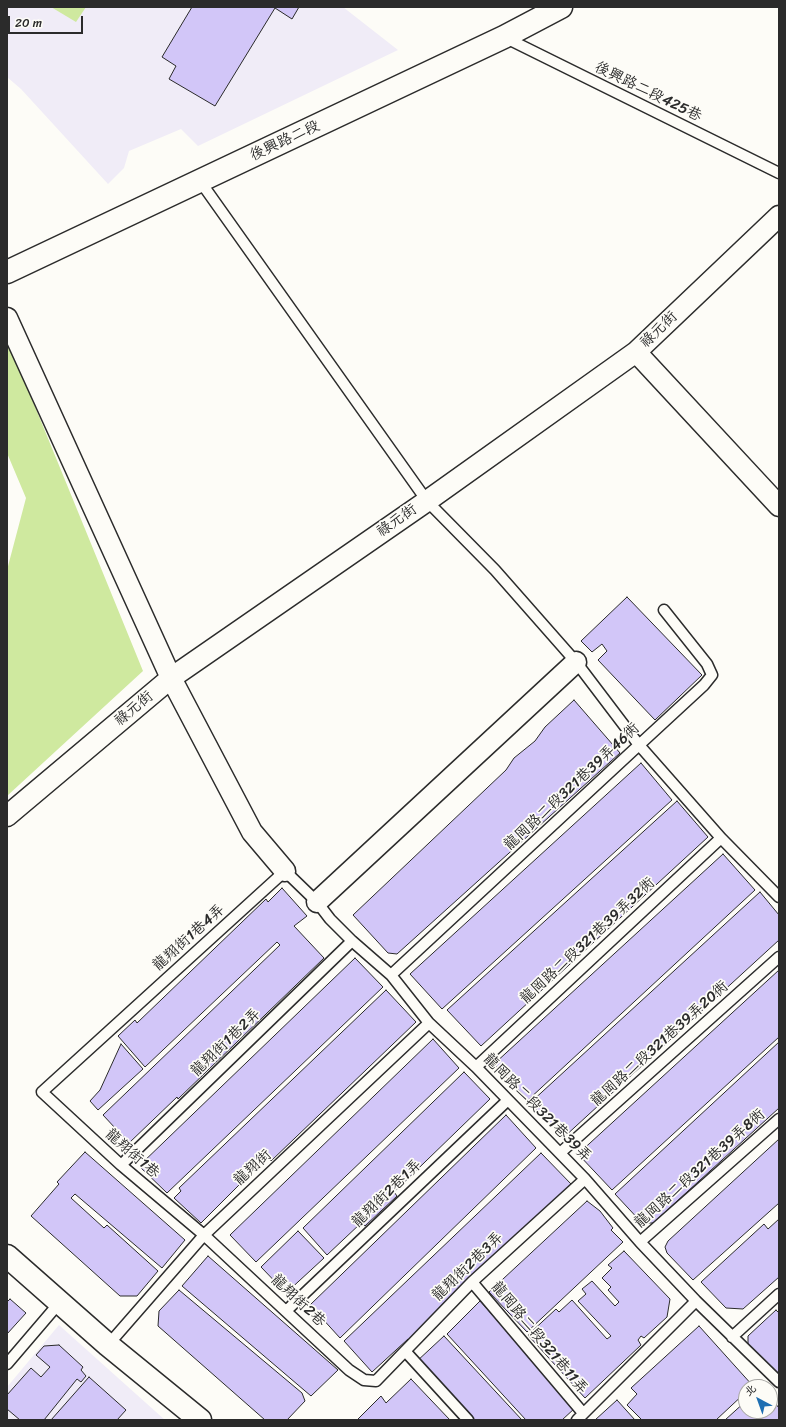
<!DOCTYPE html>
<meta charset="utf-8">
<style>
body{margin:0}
#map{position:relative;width:786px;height:1427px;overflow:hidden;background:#fdfcf7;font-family:Sriracha,"LXGW WenKai TC",sans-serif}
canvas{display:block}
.frame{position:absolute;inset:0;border:8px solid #2b2b2b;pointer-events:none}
.north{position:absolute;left:738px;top:1379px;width:40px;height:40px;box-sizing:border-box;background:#fdfcf7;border:1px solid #a9a8a5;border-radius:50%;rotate:319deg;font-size:11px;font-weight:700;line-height:16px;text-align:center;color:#2b2b2b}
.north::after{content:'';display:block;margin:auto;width:14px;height:18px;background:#1f6fb2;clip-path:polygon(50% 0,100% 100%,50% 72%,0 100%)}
.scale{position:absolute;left:8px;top:16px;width:75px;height:18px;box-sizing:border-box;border:2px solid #2b2b2b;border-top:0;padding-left:5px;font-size:12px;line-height:14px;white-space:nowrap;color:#2b2b2b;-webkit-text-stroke:3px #fdfcf7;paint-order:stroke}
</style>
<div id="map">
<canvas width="786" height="1427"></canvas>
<div class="frame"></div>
<div class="north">北</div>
<div class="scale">20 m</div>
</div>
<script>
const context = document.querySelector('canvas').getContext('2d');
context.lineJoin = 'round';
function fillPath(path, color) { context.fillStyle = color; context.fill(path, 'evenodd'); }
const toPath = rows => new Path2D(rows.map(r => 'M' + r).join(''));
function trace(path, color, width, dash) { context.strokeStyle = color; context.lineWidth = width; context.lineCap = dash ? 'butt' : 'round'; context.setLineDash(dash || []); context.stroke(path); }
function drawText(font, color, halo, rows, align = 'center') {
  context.font = font + ' Sriracha,"LXGW WenKai TC",sans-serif'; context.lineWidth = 3.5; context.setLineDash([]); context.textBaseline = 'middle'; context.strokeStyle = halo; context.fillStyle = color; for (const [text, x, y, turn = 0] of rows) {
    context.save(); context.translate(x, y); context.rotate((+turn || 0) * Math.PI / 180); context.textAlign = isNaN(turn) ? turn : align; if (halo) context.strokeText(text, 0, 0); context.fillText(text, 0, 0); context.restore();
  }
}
const built = toPath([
 [7,7,343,7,398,50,198,146,181,129,129,151,124,168,108,184,21,89,7,77],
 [59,1325,165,1420,7,1420,7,1387]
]);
const green = toPath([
 [51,7,86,7,76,22],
 [7,338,143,671,7,796,7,570,26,498,7,453]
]);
const building = toPath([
 [192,7,299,7,292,19,275,8,215,106,169,79,176,66,162,57,192,7],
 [627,597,702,675,655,720,598,660,607,651,602,644,592,652,581,641,627,597],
 [574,700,620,753,397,954,388,953,353,915,506,770,514,758,535,741,545,727,574,700],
 [641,763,672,800,442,1009,410,974,641,763],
 [677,801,708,837,481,1046,447,1010,677,801],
 [723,854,755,890,528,1100,494,1064,723,854],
 [282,888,307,916,294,926,324,958,178,1099,177,1097,129,1143,103,1115,280,945,277,942,145,1067,118,1036,135,1020,137,1023,266,899,268,902,282,888],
 [760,892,779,915,779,940,563,1138,530,1103,760,892],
 [355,958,383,987,167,1193,139,1166,355,958],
 [779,970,779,1037,612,1190,578,1154,779,970],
 [386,990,416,1022,271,1161,267,1157,201,1223,174,1198,181,1191,179,1188,386,990],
 [433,1039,459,1068,256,1262,230,1235,433,1039],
 [779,1042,779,1108,653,1223,642,1223,615,1194,779,1042],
 [121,1044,143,1069,98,1110,90,1101,100,1090,121,1044],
 [464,1072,490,1099,394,1192,397,1196,365,1226,361,1223,327,1255,303,1228,464,1072],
 [506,1115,536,1148,340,1338,310,1305,506,1115],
 [779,1139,779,1203,693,1280,667,1253,665,1247,668,1241,779,1139],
 [85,1152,185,1240,162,1268,75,1194,71,1198,104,1228,107,1225,158,1271,137,1296,120,1296,31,1216,59,1184,57,1182,85,1152],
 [541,1153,572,1185,409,1340,408,1339,372,1372,344,1341,541,1153],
 [587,1201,600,1211,613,1228,611,1230,623,1242,527,1332,489,1292,587,1201],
 [779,1219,779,1277,743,1309,726,1308,701,1282,764,1224,768,1229,779,1219],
 [298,1231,324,1258,286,1293,261,1267,298,1231],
 [624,1251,670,1299,667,1317,644,1338,641,1336,638,1340,641,1345,585,1398,528,1335,556,1309,559,1312,572,1300,607,1339,611,1336,578,1301,586,1294,582,1289,592,1281,615,1306,619,1302,608,1290,611,1287,602,1278,612,1268,608,1265,624,1251],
 [208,1256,338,1370,311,1396,182,1286,208,1256],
 [179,1290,302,1393,305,1401,287,1420,265,1420,158,1326,159,1311,179,1290],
 [10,1299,26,1313,7,1334,7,1302,10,1299],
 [480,1301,575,1408,562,1420,526,1420,447,1334,480,1301],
 [776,1310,779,1313,779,1376,748,1344,748,1336,776,1310],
 [699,1326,753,1386,752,1387,746,1387,746,1392,716,1420,642,1420,627,1405,637,1394,631,1388,699,1326],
 [444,1336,522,1420,470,1420,416,1362,444,1336],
 [59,1345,83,1367,81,1370,86,1376,81,1382,77,1379,44,1420,20,1420,7,1409,7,1395,31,1368,41,1377,50,1367,36,1355,44,1346,59,1345],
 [89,1377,126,1410,117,1420,51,1420,89,1377],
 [411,1379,450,1420,357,1420,381,1396,386,1403,411,1379],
 [770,1397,779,1408,779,1420,725,1420,746,1401,746,1411,770,1411,770,1397],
 [617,1400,635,1420,595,1420,617,1400]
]);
const lane = toPath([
 [504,37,779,173],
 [200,181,427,501,495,570,576,662,639,745,721,838,779,897],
 [391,975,639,745,704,685,712,675,707,664,664,610],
 [476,1067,721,838],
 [560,1153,779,957],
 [121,1165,352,941],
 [585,1179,472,1282,376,1381,364,1380,349,1370,204,1235,121,1165,42,1092,285,871,317,902,330,919,352,941,391,975,429,1023,476,1067,585,1179,640,1242,696,1301,779,1382],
 [640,1242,779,1119],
 [472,1282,583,1413],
 [286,1311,508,1100],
 [732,1337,779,1294],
 [108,1345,204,1235,429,1023],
 [405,1351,468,1420],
 [7,1364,60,1302],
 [577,1420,696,1301]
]);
const street = toPath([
 [7,318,171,678,252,832,285,871],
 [636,352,779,506],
 [7,816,171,678,427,501,636,352,779,216],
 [317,902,576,662]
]);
const secondary = toPath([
 [7,272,504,37,561,7],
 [7,1256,108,1345,200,1420]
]);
const streetNames = [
 ["後興路二段425巷",648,92,26],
 ["後興路二段",285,141,-25],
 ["祿元街",659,330,-44],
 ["祿元街",397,521,-35],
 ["祿元街",134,709,-40],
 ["龍岡路二段321巷39弄46衖",572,787,-43],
 ["龍翔街1巷4弄",189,938,-42],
 ["龍岡路二段321巷39弄32衖",588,941,-43],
 ["龍翔街1巷2弄",226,1043,-44],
 ["龍岡路二段321巷39弄20衖",660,1044,-42],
 ["龍岡路二段321巷39弄",537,1108,45],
 ["龍翔街1巷",132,1154,41],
 ["龍翔街",253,1168,-43],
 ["龍岡路二段321巷39弄8衖",700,1169,-42],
 ["龍翔街2巷1弄",387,1194,-44],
 ["龍翔街2巷3弄",468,1267,-44],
 ["龍翔街2巷",298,1301,43],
 ["龍岡路二段321巷11弄",539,1338,50]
];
fillPath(built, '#f0ecf7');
fillPath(green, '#cfe99f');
fillPath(building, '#d2c6f8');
trace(building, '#2b2b2b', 1);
trace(lane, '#2b2b2b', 13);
trace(street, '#2b2b2b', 23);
trace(secondary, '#2b2b2b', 25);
trace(lane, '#fdfcf7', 10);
trace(street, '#fdfcf7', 20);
trace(secondary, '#fdfcf7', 22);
drawText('15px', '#2b2b2b', '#fdfcf7', streetNames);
</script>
